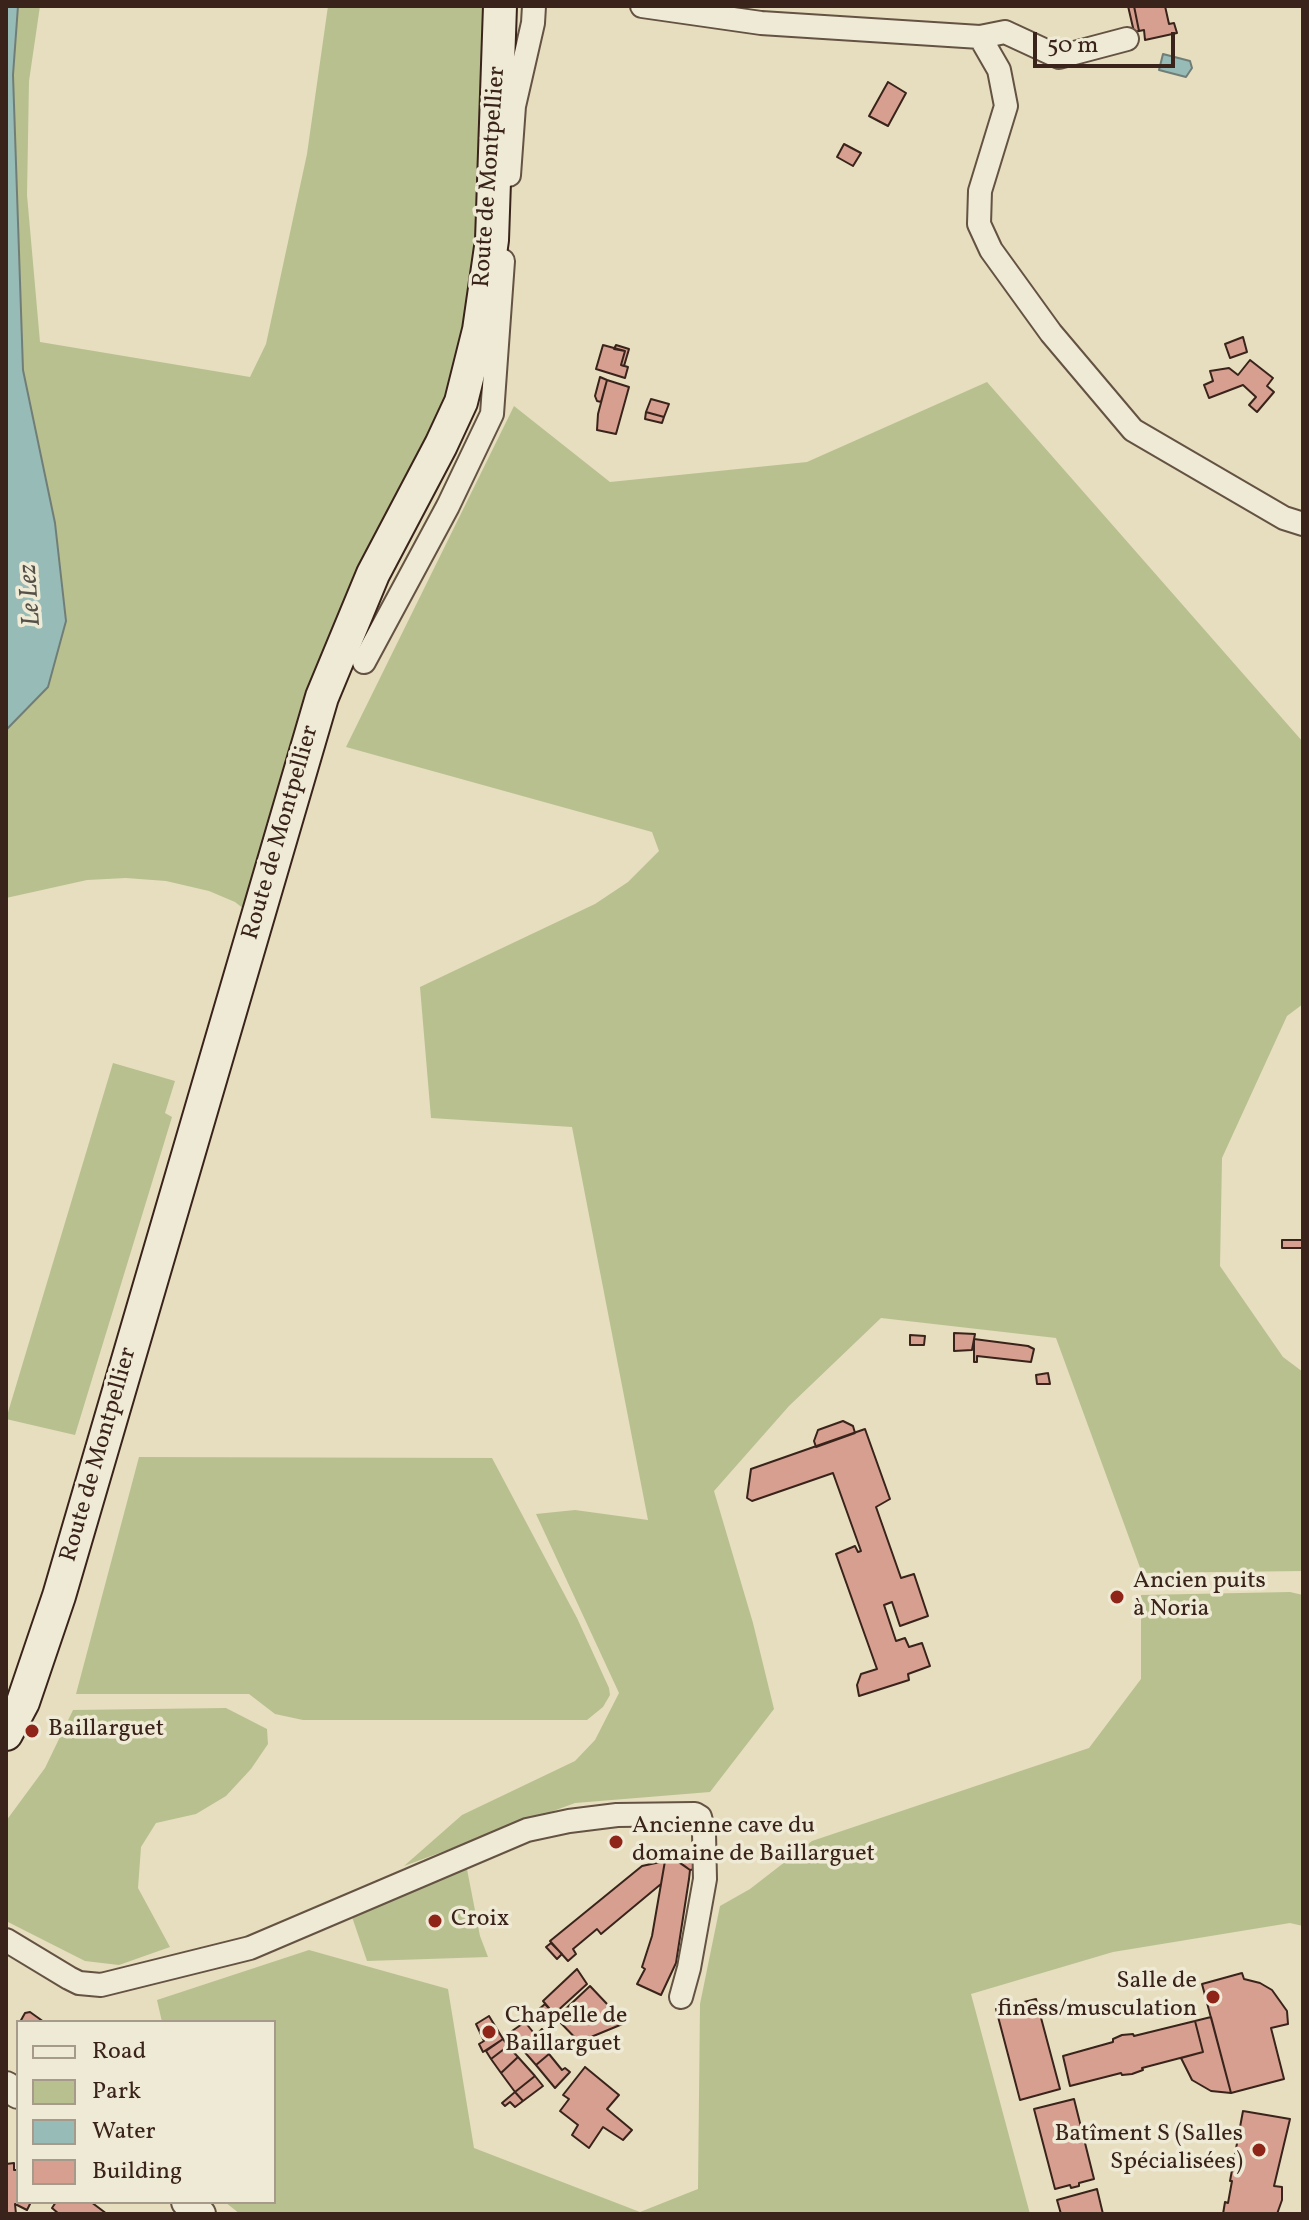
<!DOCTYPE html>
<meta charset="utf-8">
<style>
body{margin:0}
#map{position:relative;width:1309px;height:2220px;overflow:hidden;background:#e6debe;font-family:Vollkorn,serif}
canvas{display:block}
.frame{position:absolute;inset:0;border:8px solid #39231a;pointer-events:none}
.legend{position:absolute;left:16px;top:2020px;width:260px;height:184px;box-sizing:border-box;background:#efead5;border:2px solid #a69a8a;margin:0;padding:10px 14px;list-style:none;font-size:24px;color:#39231a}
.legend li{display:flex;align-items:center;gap:16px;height:40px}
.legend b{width:40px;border:2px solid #a69a8a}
.scale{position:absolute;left:1033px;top:32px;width:142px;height:36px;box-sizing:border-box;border:4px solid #39231a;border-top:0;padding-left:10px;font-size:24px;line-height:28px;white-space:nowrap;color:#39231a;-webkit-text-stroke:6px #efead5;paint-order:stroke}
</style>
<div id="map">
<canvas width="1309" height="2220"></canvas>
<div class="frame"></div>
<ul class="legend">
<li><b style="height:10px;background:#efead5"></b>Road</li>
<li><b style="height:22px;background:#b8c08f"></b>Park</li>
<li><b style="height:22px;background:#97bbb6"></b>Water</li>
<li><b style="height:22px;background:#d69f90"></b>Building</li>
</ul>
<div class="scale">50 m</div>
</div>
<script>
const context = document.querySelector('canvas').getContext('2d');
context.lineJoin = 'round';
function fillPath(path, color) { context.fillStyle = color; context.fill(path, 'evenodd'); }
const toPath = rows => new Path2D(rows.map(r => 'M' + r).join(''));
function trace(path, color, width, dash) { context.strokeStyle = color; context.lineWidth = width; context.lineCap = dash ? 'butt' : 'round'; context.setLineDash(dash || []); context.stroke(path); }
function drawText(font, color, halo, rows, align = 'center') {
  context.font = font + ' Vollkorn,serif'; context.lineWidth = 7; context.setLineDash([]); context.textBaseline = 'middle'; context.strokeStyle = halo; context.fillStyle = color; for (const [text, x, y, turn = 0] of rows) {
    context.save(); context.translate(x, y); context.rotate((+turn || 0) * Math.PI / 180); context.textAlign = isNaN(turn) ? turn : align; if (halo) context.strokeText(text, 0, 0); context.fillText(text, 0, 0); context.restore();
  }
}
const green = toPath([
 [6,6,40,6,29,81,27,195,40,342,250,377,266,344,307,154,328,6,498,6,461,402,373,574,257,919,235,902,209,891,166,881,126,878,87,880,6,898],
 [987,382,1303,742,1303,1004,1287,1016,1222,1158,1220,1266,1283,1357,1303,1372,1303,1571,1142,1573,1056,1338,881,1318,789,1406,714,1491,753,1623,774,1709,710,1792,575,1803,404,1866,462,1815,575,1761,595,1740,619,1693,536,1514,575,1510,648,1520,572,1127,431,1118,420,987,595,904,628,882,659,851,652,832,346,747,514,406,610,482,807,462],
 [113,1063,175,1081,165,1113,172,1117,75,1435,6,1419],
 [139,1457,492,1458,577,1618,609,1688,610,1695,603,1707,587,1720,303,1720,275,1714,249,1694,76,1694],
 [1290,1592,1303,1595,1303,1926,1290,1923,1113,1952,971,1994,1030,2214,240,2214,225,2202,274,2202,274,2022,162,2022,157,2000,309,1950,448,1989,474,2148,640,2212,698,2189,700,2004,720,1906,750,1889,812,1841,1089,1748,1141,1679,1141,1595],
 [226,1708,267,1729,268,1744,251,1769,226,1796,196,1814,156,1823,141,1847,138,1888,170,1947,119,1965,85,1961,6,1921,6,1821,45,1768,73,1710],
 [466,1864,480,1936,488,1957,367,1961,351,1914]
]);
const water = toPath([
 [6,6,18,6,13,75,23,370,55,523,66,621,48,687,6,730,6,6],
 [1163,54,1190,61,1192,68,1186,77,1159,70,1163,54]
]);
const building = toPath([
 [1128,6,1134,6,1139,31,1134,32,1128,6],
 [1134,6,1165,6,1169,24,1174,23,1177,33,1145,40,1144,30,1139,31,1134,6],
 [888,82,906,93,888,126,869,116,888,82],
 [844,144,861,153,853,166,837,157,844,144],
 [1243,337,1247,352,1230,358,1225,344,1243,337],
 [603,345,625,351,621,365,628,367,625,378,596,369,603,345],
 [616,345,629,349,624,366,621,365,625,351,614,349,616,345],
 [1250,360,1273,378,1267,386,1274,392,1257,412,1249,405,1256,397,1243,385,1209,398,1204,385,1213,381,1210,371,1229,368,1238,375,1250,360],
 [600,377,607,380,601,402,597,401,595,396,600,377],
 [607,380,629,387,616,434,597,430,598,414,607,380],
 [651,399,669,404,664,417,646,412,651,399],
 [646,412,664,417,662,423,645,419,646,412],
 [1282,1240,1303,1240,1303,1248,1282,1248,1282,1240],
 [954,1333,975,1334,972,1350,954,1351,954,1333],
 [910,1335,925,1336,924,1345,910,1345,910,1335],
 [974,1339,1028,1346,1034,1349,1031,1362,977,1356,977,1362,974,1362,974,1339],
 [1048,1373,1050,1384,1037,1384,1036,1375,1048,1373],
 [843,1421,853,1426,855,1433,816,1447,814,1441,818,1430,843,1421],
 [865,1429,890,1499,876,1507,901,1578,914,1574,928,1616,900,1626,892,1602,884,1605,896,1641,905,1638,909,1647,922,1643,930,1666,908,1674,909,1680,859,1696,857,1685,861,1674,877,1669,836,1554,855,1546,858,1552,861,1551,833,1473,752,1501,747,1498,751,1469,865,1429],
 [690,1857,696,1869,690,1870,678,1861,690,1857],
 [674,1859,690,1870,689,1879,676,1963,661,1995,637,1984,645,1969,642,1967,652,1936,665,1861,674,1859],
 [665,1861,661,1884,601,1934,597,1929,573,1949,576,1954,568,1961,550,1941,642,1866,665,1861],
 [551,1943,562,1954,557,1959,546,1947,551,1943],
 [577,1969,587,1984,554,2014,543,2001,577,1969],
 [1242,1973,1244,1979,1260,1983,1272,1990,1287,2011,1288,2024,1271,2028,1284,2079,1231,2093,1202,1984,1242,1973],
 [590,1986,625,2023,591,2037,584,2047,556,2018,590,1986],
 [1036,1999,1060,2089,1020,2100,996,2009,1036,1999],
 [545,2004,553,2013,547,2019,538,2010,545,2004],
 [30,2012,44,2022,20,2022,25,2013,30,2012],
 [489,2016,503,2039,483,2052,479,2044,484,2041,476,2024,489,2016],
 [1211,2017,1231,2093,1211,2091,1192,2080,1181,2058,1203,2052,1195,2021,1211,2017],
 [1195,2021,1203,2052,1142,2068,1143,2070,1132,2074,1122,2075,1121,2073,1070,2086,1063,2056,1113,2042,1113,2039,1122,2035,1133,2034,1134,2036,1195,2021],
 [525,2022,537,2037,522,2049,512,2031,525,2022],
 [542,2029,550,2041,544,2046,549,2054,536,2065,522,2049,542,2029],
 [503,2039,508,2046,491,2059,486,2051,503,2039],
 [508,2046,518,2057,501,2073,491,2059,508,2046],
 [549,2054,562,2070,565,2068,570,2072,555,2088,536,2065,549,2054],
 [518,2057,535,2076,515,2092,501,2073,518,2057],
 [585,2067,619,2095,607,2109,632,2130,623,2140,603,2127,589,2148,572,2135,578,2125,560,2111,569,2099,563,2095,585,2067],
 [535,2076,543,2086,523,2101,515,2092,535,2076],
 [515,2092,523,2101,515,2107,510,2102,505,2106,502,2103,515,2092],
 [1074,2099,1094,2179,1079,2183,1079,2186,1071,2188,1070,2185,1055,2189,1034,2109,1074,2099],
 [1243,2111,1290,2119,1274,2186,1282,2187,1282,2200,1277,2214,1223,2214,1225,2202,1228,2203,1232,2181,1230,2181,1243,2111],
 [14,2163,14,2170,18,2170,18,2202,31,2202,27,2210,15,2204,16,2214,6,2214,6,2164,14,2163],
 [1097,2189,1103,2214,1061,2214,1057,2200,1097,2189],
 [56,2202,91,2202,107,2214,59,2214,52,2208,56,2202]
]);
const minor = toPath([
 [642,6,761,23,980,37,999,70,1006,106,980,191,979,224,991,250,1051,333,1133,430,1284,518,1303,524],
 [980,37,1005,32,1059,57,1127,39],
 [509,175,514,106,533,23,534,6],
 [364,662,448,506,492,414,503,261],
 [6,1940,69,1978,79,1983,101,1985,250,1948,527,1830,569,1821,617,1815,695,1814,700,1817,704,1833,705,1879,689,1968,681,1997]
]);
const tertiary = toPath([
 [6,2086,18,2094],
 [186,2202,201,2214]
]);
const secondary = toPath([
 [6,1734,23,1702,59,1596,322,697,373,574,441,445,461,402,479,330,492,240,500,6]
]);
const markers = [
 [1117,1597,8,"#8f2418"],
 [32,1731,8,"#8f2418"],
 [616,1842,8,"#8f2418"],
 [435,1921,8,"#8f2418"],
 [1213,1997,8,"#8f2418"],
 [489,2032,8,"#8f2418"],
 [1259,2150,8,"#8f2418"]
];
const streetNames = [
 ["Route de Montpellier",491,177,-86],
 ["Route de Montpellier",282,833,-74],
 ["Route de Montpellier",100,1455,-74]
];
const poiNames = [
 ["Ancien puits",1133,1583],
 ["à Noria",1133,1611],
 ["Baillarguet",48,1731],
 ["Ancienne cave du",632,1828],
 ["domaine de Baillarguet",632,1856],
 ["Croix",451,1921],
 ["Salle de",1197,1983,"right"],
 ["finess/musculation",1197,2011,"right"],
 ["Chapelle de",505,2018],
 ["Baillarguet",505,2046],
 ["Batîment S (Salles",1243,2136,"right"],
 ["Spécialisées)",1243,2164,"right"]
];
const waterNames = [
 ["Le Lez",32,595,-94]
];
fillPath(green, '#b8c08f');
fillPath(water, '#97bbb6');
trace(water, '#717e78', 2);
fillPath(building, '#d69f90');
trace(building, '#39231a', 2);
trace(minor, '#645243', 26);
trace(tertiary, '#645243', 32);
trace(secondary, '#39231a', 36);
trace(minor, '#efead5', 22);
trace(tertiary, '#efead5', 28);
trace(secondary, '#efead5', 32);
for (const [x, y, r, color] of markers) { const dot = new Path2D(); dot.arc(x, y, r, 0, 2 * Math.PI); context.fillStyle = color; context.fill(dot); trace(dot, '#efead5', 3); }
drawText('24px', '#39231a', '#efead5', streetNames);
drawText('24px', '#39231a', '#efead5', poiNames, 'left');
drawText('italic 26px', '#555149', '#efead5', waterNames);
</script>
